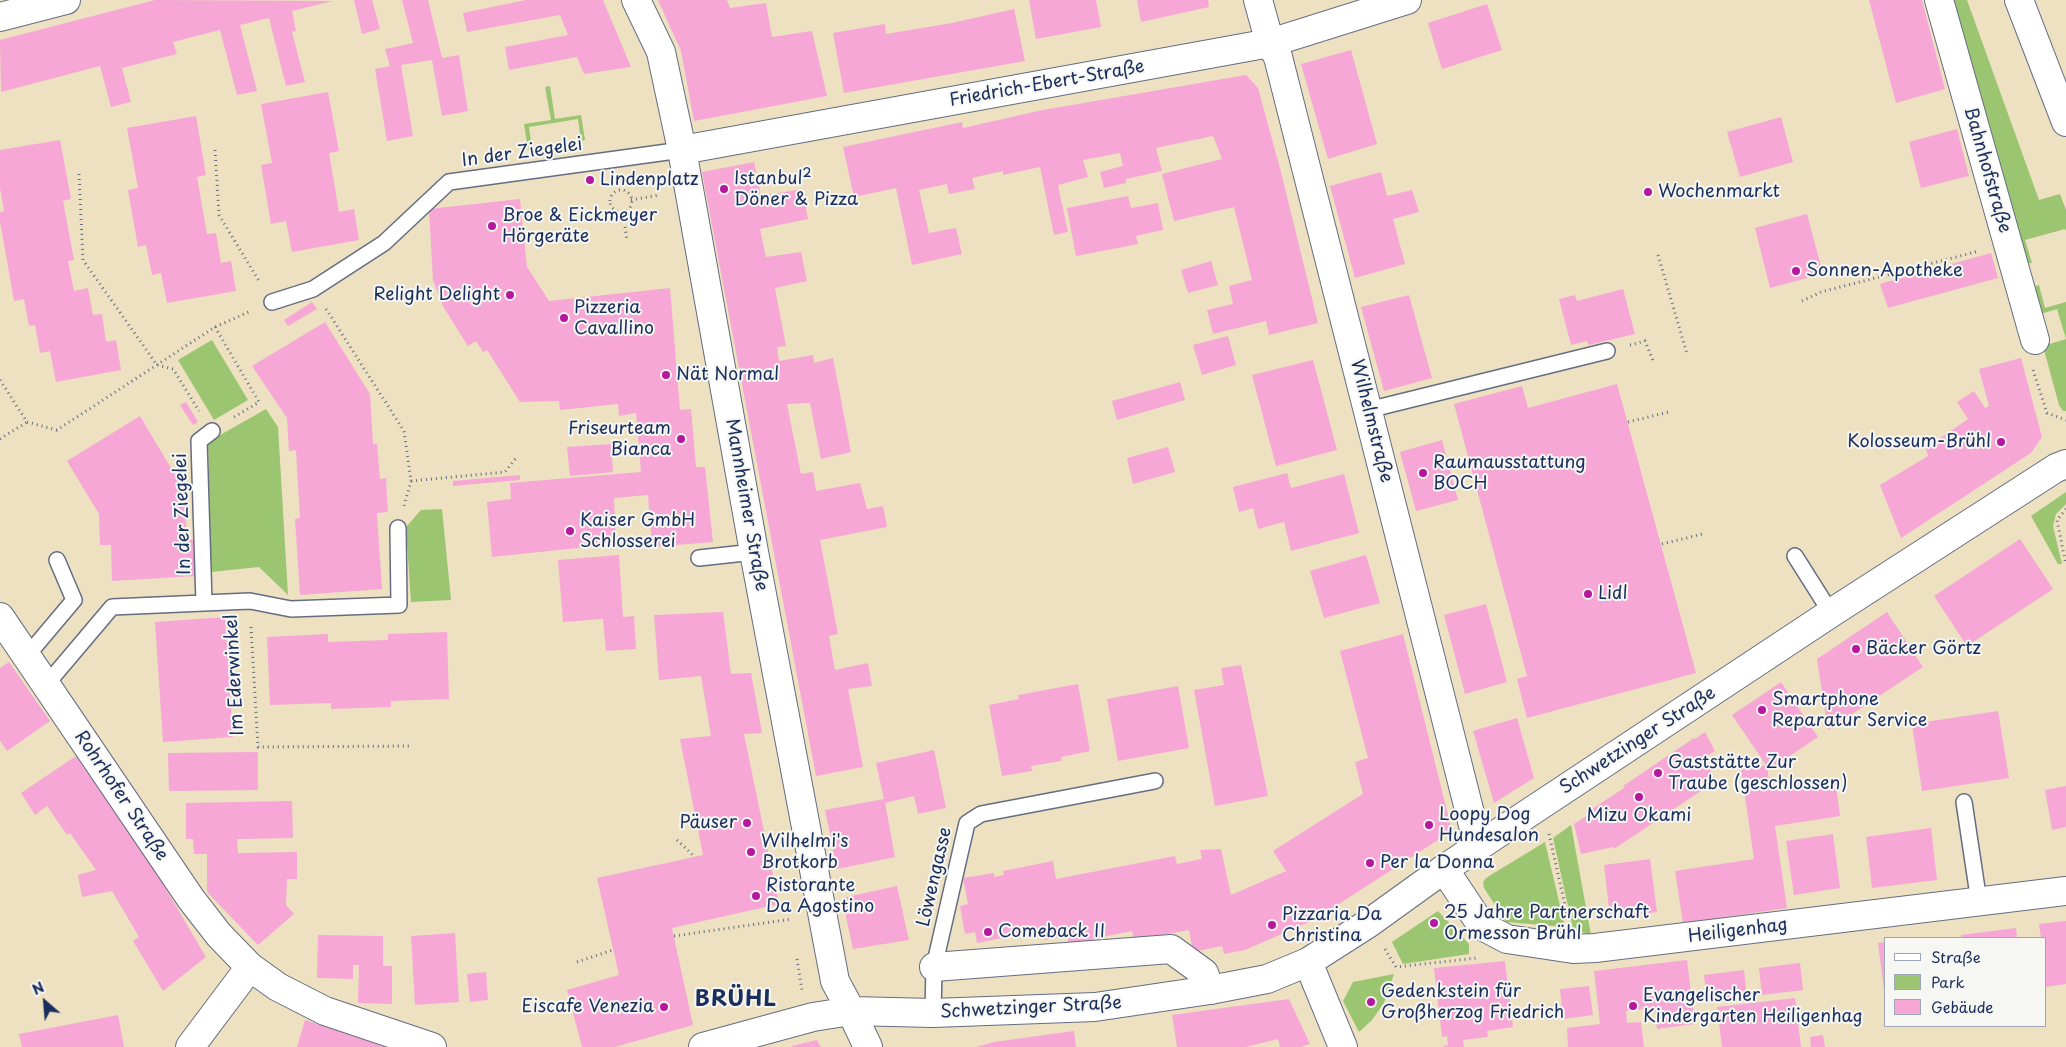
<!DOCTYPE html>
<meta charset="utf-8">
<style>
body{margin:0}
#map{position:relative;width:2066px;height:1047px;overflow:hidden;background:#ede1c1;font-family:"Playpen Sans",sans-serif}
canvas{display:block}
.legend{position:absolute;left:1884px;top:937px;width:162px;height:90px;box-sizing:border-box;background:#f6f6f2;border:1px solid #9ea6b7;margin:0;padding:6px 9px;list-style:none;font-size:15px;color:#1b2f5e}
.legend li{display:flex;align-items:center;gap:10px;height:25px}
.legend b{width:25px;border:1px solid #9ea6b7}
.north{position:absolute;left:20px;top:977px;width:50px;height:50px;-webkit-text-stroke:4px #f6f6f2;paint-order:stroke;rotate:333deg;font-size:14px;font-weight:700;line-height:20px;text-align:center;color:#1b2f5e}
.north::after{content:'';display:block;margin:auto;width:18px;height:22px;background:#1b2f5e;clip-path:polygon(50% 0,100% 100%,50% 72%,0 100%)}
</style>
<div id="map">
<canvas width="2066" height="1047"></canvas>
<ul class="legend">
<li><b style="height:6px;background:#fff"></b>Straße</li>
<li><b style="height:14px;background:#9bc571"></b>Park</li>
<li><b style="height:14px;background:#f6a7d6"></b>Gebäude</li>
</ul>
<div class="north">N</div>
</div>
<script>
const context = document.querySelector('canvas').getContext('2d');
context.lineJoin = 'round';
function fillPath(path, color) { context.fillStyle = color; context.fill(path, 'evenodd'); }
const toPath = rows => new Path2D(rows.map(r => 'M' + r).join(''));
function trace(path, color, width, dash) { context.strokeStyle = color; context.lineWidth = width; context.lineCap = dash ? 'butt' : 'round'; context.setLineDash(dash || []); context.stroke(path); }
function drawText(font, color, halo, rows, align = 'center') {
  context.font = font + ' "Playpen Sans",sans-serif'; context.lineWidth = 4; context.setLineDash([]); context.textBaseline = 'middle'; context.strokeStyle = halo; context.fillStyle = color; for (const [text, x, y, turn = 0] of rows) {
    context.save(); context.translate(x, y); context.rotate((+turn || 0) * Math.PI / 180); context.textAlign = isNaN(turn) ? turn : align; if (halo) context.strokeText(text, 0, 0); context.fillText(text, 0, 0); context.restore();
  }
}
const green = toPath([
 [1949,0,1967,0,2039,200,2060,194,2066,210,2066,231,2065,229,2025,240,2032,263,2026,263],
 [550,86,555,119,581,115,585,140,581,141,578,119,529,127,532,149,528,150,524,124,551,120,545,87],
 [2039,285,2045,308,2066,302,2066,411,2063,411,2059,405,2043,346,2066,339,2057,309,2034,316,2027,289],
 [212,340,248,400,214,420,178,360],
 [266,409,278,427,288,595,259,567,211,572,208,442],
 [2066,492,2066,504,2056,514,2053,526,2062,564,2058,564,2031,516],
 [442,509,451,600,411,602,406,527,421,510],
 [1571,825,1591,935,1573,929,1553,838],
 [1545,842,1565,927,1506,922,1484,888,1483,882,1486,878],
 [1438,911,1469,944,1469,954,1403,964,1392,942],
 [1394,974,1384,1003,1372,1020,1359,1032,1343,1001,1353,982]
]);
const building = toPath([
 [155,0,333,1,292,11,296,31,292,32,305,82,286,86,269,18,240,25,257,91,237,95,220,30,173,42,177,54,122,68,131,102,111,107,100,66,1,92,0,40],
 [354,0,372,0,380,29,362,34],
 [402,0,428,0,442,58,459,55,468,111,442,116,432,60,401,65,413,136,387,141,375,69,390,66,385,49,413,43],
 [526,0,603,0,631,67,584,74,577,57,509,70,505,47,568,35,560,15,467,32,463,13],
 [658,0,727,0,730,8,766,3,772,37,812,31,827,96,694,121,681,51],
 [1029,0,1096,0,1101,27,1036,39],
 [1137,0,1208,0,1209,7,1141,22],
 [1869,0,1922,0,1945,89,1896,103],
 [1487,4,1502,50,1442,69,1428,23],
 [1014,9,1025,61,844,93,833,33,885,24,886,34,952,23],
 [1351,50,1377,144,1328,159,1301,64],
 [1246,75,1258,88,1281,172,1318,323,1269,335,1266,321,1213,334,1207,310,1233,304,1229,286,1252,280,1234,207,1174,221,1162,174,1222,159,1213,136,1156,148,1162,171,1126,179,1126,183,1104,188,1100,172,1123,166,1120,153,1083,160,1088,177,1058,185,1068,232,1054,235,1040,167,1003,175,1003,171,972,178,975,189,949,194,947,184,919,190,929,233,956,228,962,254,912,265,896,188,854,197,843,147,962,122,963,128,1043,110],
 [328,92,339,151,329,153,339,212,354,209,359,240,292,252,286,221,271,224,261,165,272,163,261,104],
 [196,116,206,175,197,177,207,234,216,233,221,263,231,261,236,291,167,303,161,273,152,275,146,245,138,247,128,190,138,188,127,128],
 [1781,117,1793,162,1740,177,1727,132],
 [1957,129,1969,176,1921,188,1909,142],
 [60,140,71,199,63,201,74,260,68,261,74,291,88,288,93,315,102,314,106,342,116,340,121,370,56,382,50,351,40,353,35,325,29,326,24,299,14,301,0,221,0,212,4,211,0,188,0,150],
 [754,162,761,196,802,189,808,219,760,229,766,257,801,252,807,281,775,288,786,346,777,347,779,361,813,355,814,363,833,358,851,452,821,459,810,403,787,404,801,474,813,472,816,491,860,483,867,509,883,506,887,527,820,540,838,634,829,636,835,670,868,663,872,686,848,689,863,767,816,776,702,172],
 [1381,172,1387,196,1412,190,1419,212,1393,219,1405,264,1355,278,1330,186],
 [1128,196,1131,208,1158,203,1163,230,1136,236,1138,244,1076,256,1067,208],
 [520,199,527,267,549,301,670,288,680,410,691,409,696,467,705,467,713,542,652,547,648,495,614,498,616,544,492,557,487,502,511,499,510,483,641,472,636,413,619,416,618,404,560,410,559,401,520,402,487,350,483,352,476,341,468,346,444,308,433,281,429,209],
 [1807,214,1823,274,1770,288,1755,228],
 [1991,253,1998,278,1888,308,1880,284],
 [1211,261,1218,285,1188,293,1181,270],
 [1623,289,1635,334,1588,345,1587,341,1571,345,1559,299,1575,295,1577,301],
 [1409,295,1432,378,1384,391,1361,307],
 [312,302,317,309,288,326,284,320],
 [325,322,370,394,373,444,377,444,380,479,386,478,388,512,377,513,382,589,300,595,295,519,300,518,296,450,289,451,287,418,252,366],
 [1228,336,1236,365,1202,375,1193,345],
 [2021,358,2042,437,2031,453,1901,538,1880,485,1928,456,1926,448,1968,419,1957,402,1974,391,1985,408,1989,406,1979,369],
 [1313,360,1337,450,1276,466,1252,375],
 [1180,382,1185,400,1117,420,1112,401],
 [1617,384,1696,673,1527,718,1517,679,1527,676,1454,404,1522,386,1528,408],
 [186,402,198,422,193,425,180,405],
 [140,416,184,490,187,540,193,540,195,576,112,581,111,545,100,545,99,514,67,461],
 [1442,440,1458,500,1416,511,1400,452],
 [611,444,613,472,570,476,567,447],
 [1168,447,1175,472,1133,484,1127,458],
 [1287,473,1291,488,1344,474,1359,533,1291,551,1284,522,1258,529,1253,508,1239,512,1233,487],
 [520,475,520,480,453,486,453,481],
 [2020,539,2053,589,1967,646,1934,596],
 [619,555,623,617,634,616,636,649,606,651,603,619,563,622,558,560],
 [1366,555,1380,603,1324,618,1310,571],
 [1486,604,1507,682,1465,694,1444,615],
 [723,612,731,674,751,673,762,733,744,734,779,904,672,928,693,1025,615,1047,582,1047,567,990,619,975,597,878,703,855,680,739,711,736,701,676,659,680,654,615],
 [1887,612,1923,667,1828,730,1817,659],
 [225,617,233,737,163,742,155,622],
 [447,632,449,699,391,701,391,707,331,709,331,703,270,705,267,637,328,634,328,642,388,640,388,634],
 [1403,634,1452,831,1314,920,1245,950,1224,954,1222,946,1193,952,1189,930,1134,940,1132,931,1092,939,1093,945,1070,949,1067,936,1045,940,1043,930,977,943,975,932,965,934,960,906,968,904,963,878,994,873,994,877,1004,875,1003,871,1053,861,1056,879,1175,856,1177,864,1202,859,1200,850,1221,849,1231,895,1286,871,1273,851,1363,794,1355,762,1368,758,1340,651],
 [9,662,50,721,7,751,0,741,0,668],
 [1241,665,1268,796,1215,806,1194,690,1224,685,1221,668],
 [1781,682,1818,737,1769,770,1767,766,1770,787,1835,778,1840,816,1775,826,1787,908,1683,923,1675,871,1754,859,1741,768,1766,765,1732,715],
 [1078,684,1090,751,1061,757,1061,761,1031,766,1032,771,1002,776,989,705,1019,699,1018,695],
 [1178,686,1189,748,1118,761,1107,699],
 [1998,711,2009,778,1922,791,1912,724],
 [1517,718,1534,778,1494,803,1473,731],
 [1705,732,1715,751,1704,758,1716,781,1614,849,1613,847,1581,854,1574,824,1591,813,1589,811,1624,788,1623,786,1694,738,1695,739],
 [934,750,946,808,918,814,914,796,885,803,895,857,837,869,825,810,884,799,876,763],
 [258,752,258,790,169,791,168,753],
 [76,756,151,864,206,957,163,991,133,941,139,937,112,891,82,897,78,875,96,870,70,833,67,835,47,806,35,815,21,793],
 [2066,786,2066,827,2052,830,2045,790],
 [292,801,293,838,237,839,238,853,297,852,297,879,287,879,286,905,294,914,258,945,207,892,207,854,194,854,193,839,186,839,186,803],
 [1931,828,1937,880,1872,888,1866,837],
 [1833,834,1840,888,1794,895,1786,841],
 [1650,859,1657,912,1610,917,1604,865],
 [897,886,909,940,853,949,842,898],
 [2066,921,2066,984,2046,987,2045,938,2041,938,2039,924],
 [2016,928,2017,938,1961,938,1961,935],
 [455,933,459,1002,415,1005,411,936],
 [318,935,383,936,383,966,392,966,392,1004,358,1003,359,965,353,965,353,979,317,978],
 [1885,942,1885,990,1884,990,1878,943],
 [1687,960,1695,1024,1657,1029,1654,1008,1626,1011,1627,1023,1641,1022,1644,1047,1568,1047,1567,1028,1600,1024,1594,971],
 [1505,961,1513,1027,1487,1031,1488,1037,1463,1040,1464,1047,1442,1047,1448,1045,1447,1036,1442,1037,1434,968],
 [1800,963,1803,990,1762,995,1759,968],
 [1744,970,1747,997,1707,1002,1704,975],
 [486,972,488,1000,470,1002,467,974],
 [1589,986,1593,1015,1563,1019,1560,989],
 [1795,998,1801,1047,1722,1047,1717,1007],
 [1289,999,1310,1044,1301,1047,1280,1047,1278,1039,1246,1047,1177,1047,1172,1015],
 [118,1015,124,1047,22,1047,19,1034],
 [305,1020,387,1047,297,1047],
 [1074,1031,1076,1047,976,1047,994,1042],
 [1823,1035,1825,1047,1811,1047,1810,1037],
 [817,1040,821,1047,792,1047,792,1046]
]);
const path = toPath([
 [215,150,219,215,259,281],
 [79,174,83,260,157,365,173,369,199,411],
 '610 201a11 11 0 1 1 22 0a11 11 0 1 1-22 0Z',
 [631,200,659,195],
 [623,212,627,241],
 [1658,255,1687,354],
 [1802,301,1821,292,1979,251],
 [326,309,404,431,411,481,404,506],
 [215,327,259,402,231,419],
 [1630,345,1645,341,1654,363],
 [2033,370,2047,413,2066,420],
 [0,380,27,422,57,430,215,327,251,311],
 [1628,422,1669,412],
 [0,439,27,422],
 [411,481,505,472,516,458],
 [2066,509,2057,520,2066,565],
 [1662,544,1702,534],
 [251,627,258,747,411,746],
 [1549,834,1568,918],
 [677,840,695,857],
 [674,936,792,919],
 [1385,949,1396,967,1477,958],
 [797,959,802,990],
 [577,962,613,950]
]);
const service = toPath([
 [272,302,313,289,384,243,449,182,682,150],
 [1368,410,1607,351],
 [1795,556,1831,613],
 [699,558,754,552],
 [204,603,199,441,212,431],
 [26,657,74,600,57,560],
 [46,685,112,607,250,601,291,609,399,605,398,528],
 [1964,802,1979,902],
 [933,1013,934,967,967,823,981,814,1155,781]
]);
const minor = toPath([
 [1258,0,1270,43,1278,57,1474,829,1483,843],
 [1939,0,2035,340],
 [2019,0,2066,122],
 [0,17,66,0],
 [682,150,1270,43,1407,0],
 [1444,869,1482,926,1507,939,1573,949,1595,948,2066,891],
 [1308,962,1343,1047],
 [934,967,1171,949,1204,973,1210,990],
 [851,1011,868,1047],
 [190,1047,250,967]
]);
const secondary = toPath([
 [636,0,661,52,682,150,754,552,835,981,851,1011],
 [0,617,191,899,219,935,250,967,278,987,325,1011,432,1047],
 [703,1047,813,1017,851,1011,933,1013,1095,1007,1210,990,1267,979,1308,962,1369,923,1444,869,1831,613,2056,468,2066,464]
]);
const markers = [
 [590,180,5,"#b5179e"],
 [724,189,5,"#b5179e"],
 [1648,192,5,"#b5179e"],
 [492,226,5,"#b5179e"],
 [1796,271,5,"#b5179e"],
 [510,295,5,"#b5179e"],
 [564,318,5,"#b5179e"],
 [666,375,5,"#b5179e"],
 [681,439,5,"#b5179e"],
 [2001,442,5,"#b5179e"],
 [1423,473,5,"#b5179e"],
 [570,531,5,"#b5179e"],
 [1588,594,5,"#b5179e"],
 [1856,649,5,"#b5179e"],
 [1762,710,5,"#b5179e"],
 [1658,773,5,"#b5179e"],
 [1639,797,5,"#b5179e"],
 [747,823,5,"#b5179e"],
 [1429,825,5,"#b5179e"],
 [751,852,5,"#b5179e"],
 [1370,863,5,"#b5179e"],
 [756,896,5,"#b5179e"],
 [1434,923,5,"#b5179e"],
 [1272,925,5,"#b5179e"],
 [988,932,5,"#b5179e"],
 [1371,1002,5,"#b5179e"],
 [1633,1006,5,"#b5179e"],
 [664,1007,5,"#b5179e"]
];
const streetNames = [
 ["Friedrich-Ebert-Straße",1047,84,-10],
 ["In der Ziegelei",522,153,-8],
 ["Bahnhofstraße",1987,170,74],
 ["Wilhelmstraße",1371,421,76],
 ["Mannheimer Straße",746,505,80],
 ["In der Ziegelei",183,514,-92],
 ["Im Ederwinkel",235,675,-93],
 ["Schwetzinger Straße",1638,741,-33],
 ["Rohrhofer Straße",121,796,56],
 ["Löwengasse",935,877,-77],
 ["Heiligenhag",1738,931,-7],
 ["Schwetzinger Straße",1031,1008,-3]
];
const poiNames = [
 ["Istanbul²",734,179],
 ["Döner & Pizza",734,200],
 ["Lindenplatz",600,180],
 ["Wochenmarkt",1658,192],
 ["Broe & Eickmeyer",502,216],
 ["Hörgeräte",502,237],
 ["Sonnen-Apotheke",1806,271],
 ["Relight Delight",500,295,"right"],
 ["Pizzeria",574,308],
 ["Cavallino",574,329],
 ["Nät Normal",676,375],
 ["Friseurteam",671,429,"right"],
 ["Bianca",671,450,"right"],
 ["Kolosseum-Brühl",1991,442,"right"],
 ["Raumausstattung",1433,463],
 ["BOCH",1433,484],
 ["Kaiser GmbH",580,521],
 ["Schlosserei",580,542],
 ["Lidl",1598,594],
 ["Bäcker Görtz",1866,649],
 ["Smartphone",1772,700],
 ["Reparatur Service",1772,721],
 ["Gaststätte Zur",1668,763],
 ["Traube (geschlossen)",1668,784],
 ["Loopy Dog",1439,815],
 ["Hundesalon",1439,836],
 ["Mizu Okami",1639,816,"center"],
 ["Päuser",737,823,"right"],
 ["Wilhelmi's",761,842],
 ["Brotkorb",761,863],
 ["Per la Donna",1380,863],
 ["Ristorante",766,886],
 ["Da Agostino",766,907],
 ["25 Jahre Partnerschaft",1444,913],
 ["Ormesson Brühl",1444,934],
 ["Pizzaria Da",1282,915],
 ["Christina",1282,936],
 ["Comeback II",998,932],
 ["Gedenkstein für",1381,992],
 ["Großherzog Friedrich",1381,1013],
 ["Evangelischer",1643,996],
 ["Kindergarten Heiligenhag",1643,1017],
 ["Eiscafe Venezia",654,1007,"right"]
];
const districtNames = [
 ["BRÜHL",736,1000]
];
fillPath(green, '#9bc571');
fillPath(building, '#f6a7d6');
trace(service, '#646d81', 18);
trace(minor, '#646d81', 30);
trace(secondary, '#646d81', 30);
trace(path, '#646d81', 3, [1, 4]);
trace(service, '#fff', 15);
trace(minor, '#fff', 28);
trace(secondary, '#fff', 28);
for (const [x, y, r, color] of markers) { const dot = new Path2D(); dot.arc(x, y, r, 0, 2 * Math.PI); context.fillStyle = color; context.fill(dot); trace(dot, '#f6f6f2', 2); }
drawText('18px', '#1b2f5e', '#f6f6f2', streetNames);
drawText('18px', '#1b2f5e', '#f6f6f2', poiNames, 'left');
context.letterSpacing = '1px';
drawText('bold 22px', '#1b2f5e', '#f6f6f2', districtNames);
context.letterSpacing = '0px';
</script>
